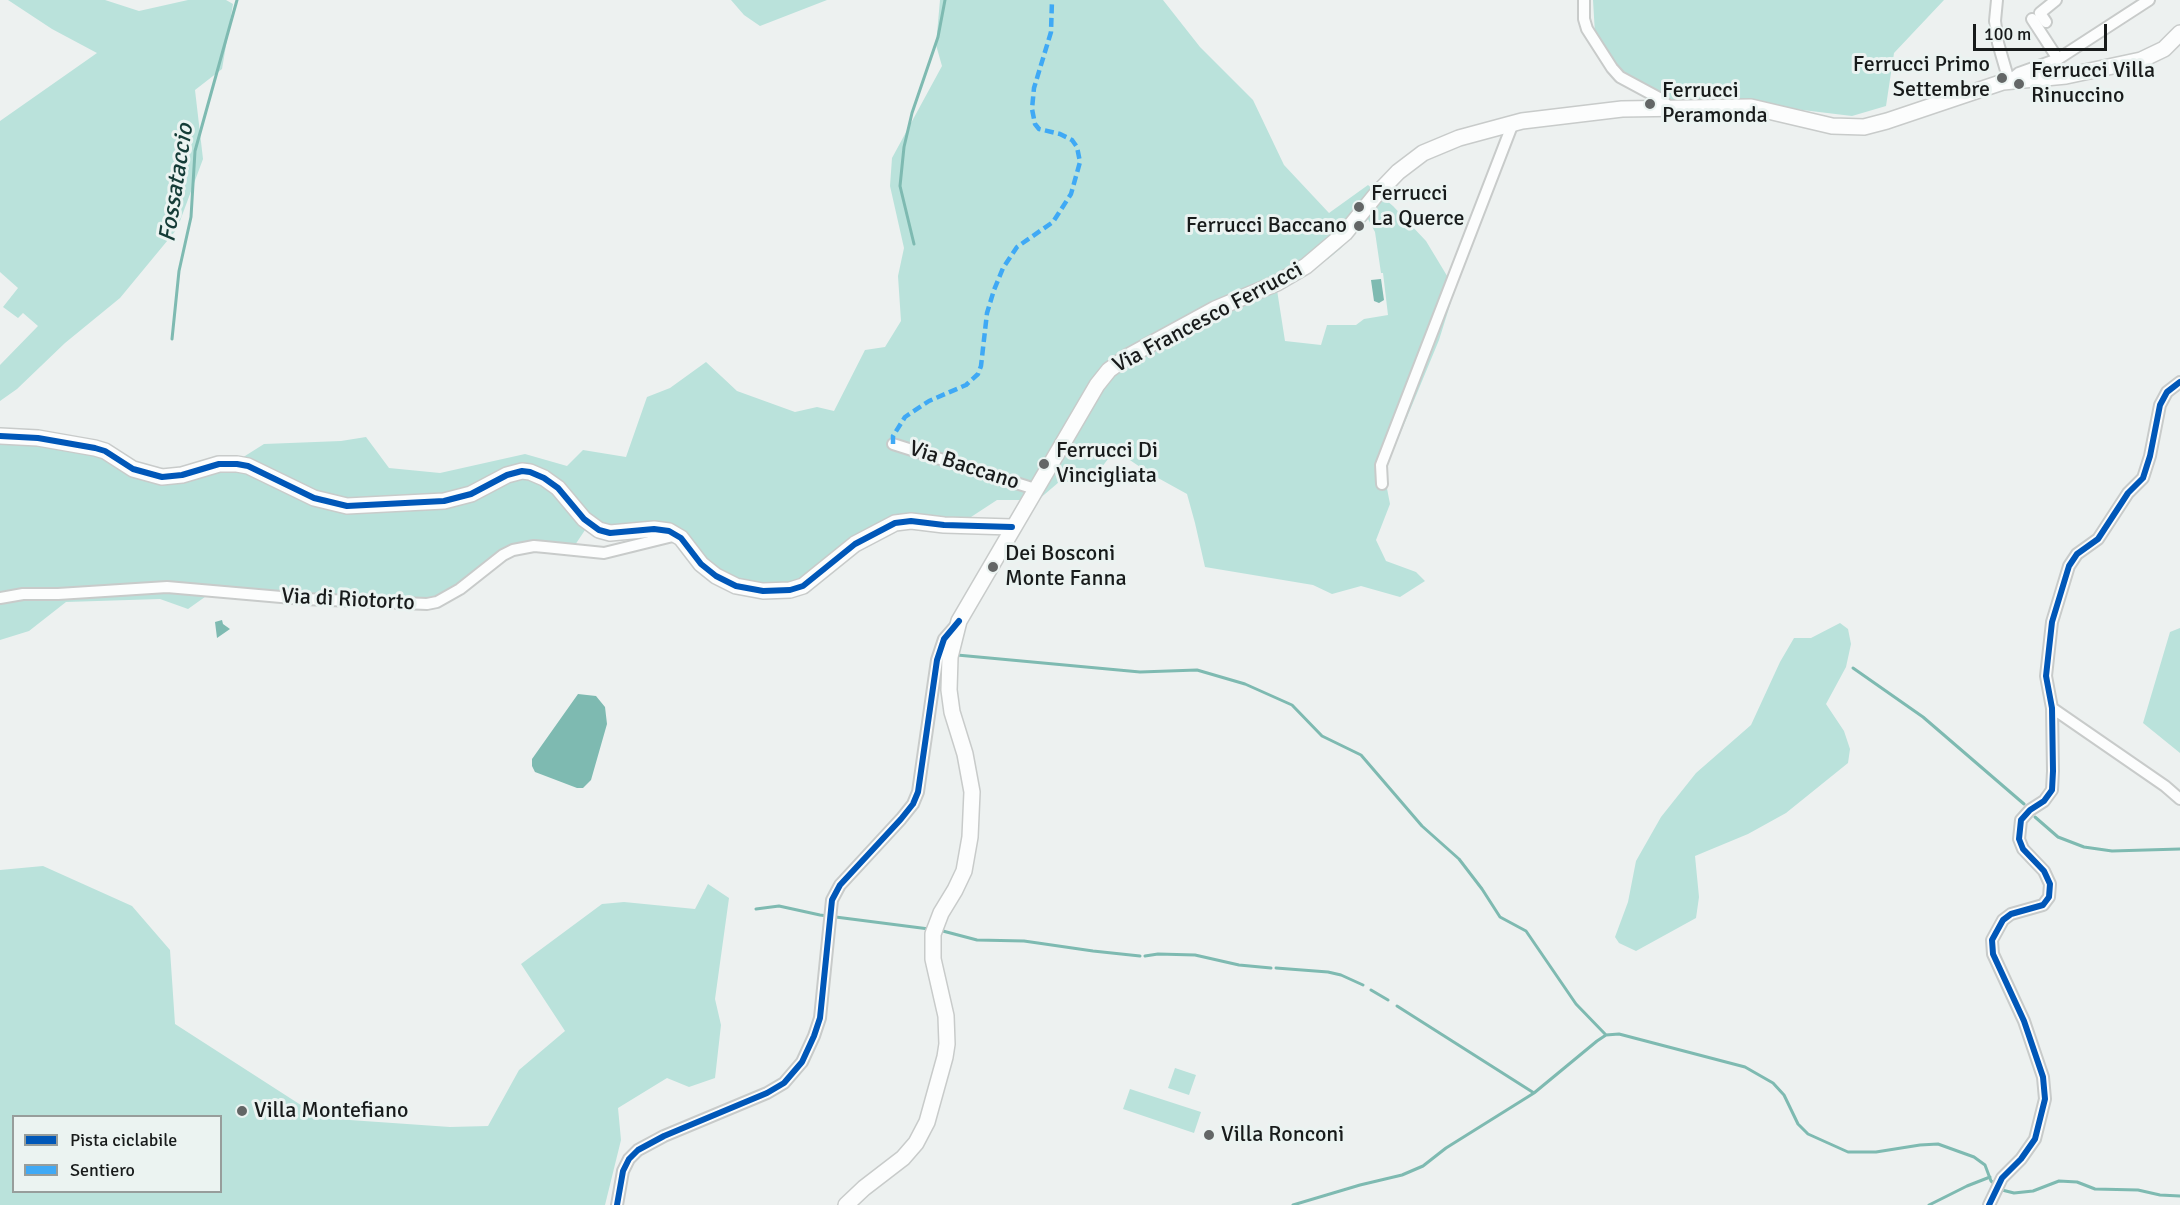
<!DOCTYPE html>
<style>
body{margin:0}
#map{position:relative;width:2180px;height:1205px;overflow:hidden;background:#edf1f0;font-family:Signika,sans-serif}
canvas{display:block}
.legend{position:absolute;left:12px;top:1115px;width:210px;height:78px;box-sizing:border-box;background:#ebf3f1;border:2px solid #979d9b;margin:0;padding:8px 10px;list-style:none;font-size:18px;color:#181b1b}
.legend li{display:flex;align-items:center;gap:12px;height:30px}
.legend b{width:30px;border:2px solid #979d9b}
.scale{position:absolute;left:1973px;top:24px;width:134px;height:27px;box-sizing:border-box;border:3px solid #181b1b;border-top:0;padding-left:8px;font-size:18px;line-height:21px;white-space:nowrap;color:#181b1b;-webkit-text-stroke:4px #ebf3f1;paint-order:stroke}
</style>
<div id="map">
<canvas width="2180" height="1205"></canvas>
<ul class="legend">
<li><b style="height:8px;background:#0057b8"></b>Pista ciclabile</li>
<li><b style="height:8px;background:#3fa9f5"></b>Sentiero</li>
</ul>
<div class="scale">100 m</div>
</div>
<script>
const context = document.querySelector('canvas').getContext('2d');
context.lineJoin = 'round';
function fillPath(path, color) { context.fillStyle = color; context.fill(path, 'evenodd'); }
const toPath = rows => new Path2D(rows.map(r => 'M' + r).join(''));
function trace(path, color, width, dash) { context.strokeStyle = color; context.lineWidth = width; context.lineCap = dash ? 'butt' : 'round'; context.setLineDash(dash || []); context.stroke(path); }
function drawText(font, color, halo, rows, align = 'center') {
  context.font = font + ' Signika,sans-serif'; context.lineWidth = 6; context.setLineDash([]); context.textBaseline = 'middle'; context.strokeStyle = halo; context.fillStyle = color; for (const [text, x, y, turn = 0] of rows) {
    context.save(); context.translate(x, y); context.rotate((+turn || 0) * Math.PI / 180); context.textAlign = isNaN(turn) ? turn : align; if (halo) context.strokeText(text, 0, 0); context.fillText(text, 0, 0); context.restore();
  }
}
const green = toPath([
 [8,0,105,0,139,11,188,0,226,0,233,4,222,69,195,90,203,159,177,229,120,298,65,343,17,389,0,401,0,365,38,326,23,313,18,318,3,307,18,288,0,272,0,121,97,53,52,29],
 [731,0,827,0,760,26,744,15],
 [940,0,1163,0,1200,47,1253,100,1284,165,1329,213,1368,185,1393,206,1426,241,1455,289,1439,340,1384,473,1390,504,1376,540,1386,561,1416,572,1425,581,1400,597,1361,586,1332,594,1313,585,1205,567,1195,523,1187,494,1149,473,1115,450,1091,481,1059,482,1038,500,997,500,971,517,897,522,800,582,758,587,714,570,685,536,607,528,591,521,575,545,538,542,469,578,442,595,422,600,219,587,188,609,160,599,66,602,29,631,0,640,0,443,38,445,98,456,127,474,166,482,218,473,264,444,341,441,366,437,389,468,440,473,525,454,567,466,583,450,626,457,647,397,670,388,706,362,737,391,795,412,817,407,834,411,865,350,885,347,901,321,898,276,904,248,890,186,892,158,942,66,936,45],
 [1368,219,1375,232,1381,273,1383,273,1388,315,1364,319,1356,325,1327,325,1321,345,1285,341,1277,290,1328,259,1340,249],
 [1593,0,1944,0,1894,53,1886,106,1852,116,1753,104,1670,100,1621,73,1595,34],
 [1840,623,1848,629,1851,644,1846,667,1826,704,1844,731,1850,749,1848,763,1786,813,1748,834,1695,856,1699,897,1696,918,1636,951,1619,943,1615,937,1628,902,1636,861,1661,817,1696,773,1751,725,1780,662,1794,638,1811,638],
 [2180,628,2180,753,2143,723,2170,632],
 [43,866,132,906,170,950,175,1024,321,1118,450,1127,488,1126,519,1070,565,1031,521,964,602,904,624,902,695,909,708,884,729,898,715,999,721,1025,715,1078,689,1087,667,1078,618,1108,621,1140,605,1205,0,1205,0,870],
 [14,1116,220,1116,220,1192,14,1192],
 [1175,1068,1196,1075,1189,1095,1168,1088],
 [1130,1089,1201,1112,1194,1133,1123,1109]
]);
const water = toPath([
 [1381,279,1384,300,1379,303,1374,301,1371,280],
 [222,620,223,624,230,629,217,638,215,622],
 [578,694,596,696,605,707,607,724,591,780,583,788,577,788,535,772,532,766,532,759]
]);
const stream = toPath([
 [914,244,900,186,904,147,912,113,938,37,945,0],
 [172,339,179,271,191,217,195,151,237,0],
 [957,655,1140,672,1197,670,1245,684,1292,705,1322,736,1361,755,1422,826,1459,859,1482,889,1500,917,1526,931,1576,1004,1606,1035],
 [1853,668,1923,717,2024,804],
 [2035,817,2058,837,2084,847,2112,851,2180,849],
 [756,909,779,906,820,915,929,929],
 [939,930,977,940,1024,941,1093,951,1140,956],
 [1145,956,1158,954,1195,955,1239,965,1271,968],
 [1276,968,1328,972,1341,975,1363,985],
 [1371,990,1388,1000],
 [1397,1006,1534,1093],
 [1293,1205,1360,1185,1402,1175,1423,1166,1446,1148,1534,1093,1597,1041,1606,1035,1619,1034,1745,1067,1773,1083,1784,1095,1798,1124,1808,1134,1848,1152,1876,1152,1920,1145,1938,1144,1974,1157,1985,1165,1991,1181,2002,1190,2014,1193,2033,1191,2059,1181,2077,1182,2095,1189,2138,1190,2160,1195,2180,1196],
 [1929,1205,1967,1186,1990,1177]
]);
const street = toPath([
 [1584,0,1584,19,1587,29,1612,68,1620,77,1659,98,1671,108],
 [1997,0,1995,21,1998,43,2009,81],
 [2032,19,2058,59],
 [2046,22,2040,13,2056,0],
 [2009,81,2019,73,2058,59,2149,0],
 [893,444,1035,489],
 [1382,484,1381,465,1513,123],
 [0,598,23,594,58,594,167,587,304,599,427,604,437,602,460,589,503,555,513,550,534,546,545,547,604,553,677,535],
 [2052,708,2165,786,2180,799],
 [617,1205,623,1171,629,1159,638,1150,664,1136,767,1093,784,1083,802,1062,814,1036,820,1018,832,900,840,885,901,819,913,804,918,792,937,660,944,639,958,623],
 [1989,1205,2002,1178,2021,1159,2035,1139,2045,1099,2043,1077,2024,1021,1993,954,1992,940,2003,920,2011,914,2043,905,2049,897,2050,884,2044,871,2023,849,2019,839,2021,820,2030,810,2044,801,2052,790,2053,771,2052,708,2046,676,2052,622,2069,566,2077,554,2098,539,2128,493,2143,478,2150,456,2160,405,2167,392,2180,382]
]);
const secondary = toPath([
 [0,436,38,438,95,448,105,451,133,469,162,477,182,475,219,464,237,464,248,466,314,498,347,506,444,501,471,494,507,475,522,471,530,472,544,478,558,488,584,519,599,530,610,533,654,529,669,531,681,538,701,564,716,576,736,586,763,591,790,590,803,586,855,544,895,523,911,521,944,525,1012,527],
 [846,1205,864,1188,903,1158,916,1143,927,1122,945,1057,947,1044,946,1016,933,959,933,934,941,913,955,890,964,871,970,837,972,792,965,754,952,712,949,690,950,657,959,621,1097,385,1109,370,1127,357,1215,309,1277,283,1306,266,1345,233,1375,196,1398,172,1423,153,1459,138,1522,121,1622,109,1751,107,1832,126,1864,127,1887,121,2003,82,2066,76,2141,60,2164,49,2180,33]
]);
const quiet = toPath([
 [893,444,893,436,905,417,929,401,966,385,978,374,981,366,987,313,994,290,1003,268,1017,247,1053,222,1071,194,1080,162,1077,147,1072,140,1060,134,1039,129,1035,124,1032,109,1034,88,1051,32,1052,0]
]);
const cycleway = toPath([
 [0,436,38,438,95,448,105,451,133,469,162,477,182,475,219,464,237,464,248,466,314,498,347,506,444,501,471,494,507,475,522,471,530,472,544,478,558,488,584,519,599,530,610,533,654,529,669,531,681,538,701,564,716,576,736,586,763,591,790,590,803,586,855,544,895,523,911,521,944,525,1012,527],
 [617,1205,623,1171,629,1159,638,1150,664,1136,767,1093,784,1083,802,1062,814,1036,820,1018,832,900,840,885,901,819,913,804,918,792,937,660,944,639,959,621],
 [1989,1205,2002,1178,2021,1159,2035,1139,2045,1099,2043,1077,2024,1021,1993,954,1992,940,2003,920,2011,914,2043,905,2049,897,2050,884,2044,871,2023,849,2019,839,2021,820,2030,810,2044,801,2052,790,2053,771,2052,708,2046,676,2052,622,2069,566,2077,554,2098,539,2128,493,2143,478,2150,456,2160,405,2167,392,2180,382]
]);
const markers = [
 [2002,78,6,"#636666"],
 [2019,84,6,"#636666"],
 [1650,104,6,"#636666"],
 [1359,207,6,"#636666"],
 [1359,226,6,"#636666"],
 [1044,464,6,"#636666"],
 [993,567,6,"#636666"],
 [242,1111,6,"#636666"],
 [1209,1135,6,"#636666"]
];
const poiNames = [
 ["Ferrucci Primo",1990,65,"right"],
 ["Settembre",1990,90,"right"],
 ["Ferrucci Villa",2031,71],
 ["Rinuccino",2031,96],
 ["Ferrucci",1662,91],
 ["Peramonda",1662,116],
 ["Ferrucci",1371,194],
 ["La Querce",1371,219],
 ["Ferrucci Baccano",1347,226,"right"],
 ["Ferrucci Di",1056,451],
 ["Vincigliata",1056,476],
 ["Dei Bosconi",1005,554],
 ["Monte Fanna",1005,579],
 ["Villa Montefiano",254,1111],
 ["Villa Ronconi",1221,1135]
];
const streetNames = [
 ["Via Francesco Ferrucci",1208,318,-28],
 ["Via Baccano",964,466,18],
 ["Via di Riotorto",348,600,3]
];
const waterNames = [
 ["Fossataccio",177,183,-81]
];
fillPath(green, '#bae2db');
fillPath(water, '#7ebab1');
trace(stream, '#7ebab1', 3);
trace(street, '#c8cbca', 14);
trace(secondary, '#c8cbca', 18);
trace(street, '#fcfdfd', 10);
trace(secondary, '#fcfdfd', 15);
trace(quiet, '#3fa9f5', 4.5, [9, 4.5]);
trace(cycleway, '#0057b8', 6);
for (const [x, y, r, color] of markers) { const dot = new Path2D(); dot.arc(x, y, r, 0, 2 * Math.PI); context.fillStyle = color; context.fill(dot); trace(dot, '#ebf3f1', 2); }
drawText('22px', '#181b1b', '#ebf3f1', poiNames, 'left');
drawText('22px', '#181b1b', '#ebf3f1', streetNames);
drawText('italic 24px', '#153c37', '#ebf3f1', waterNames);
</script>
